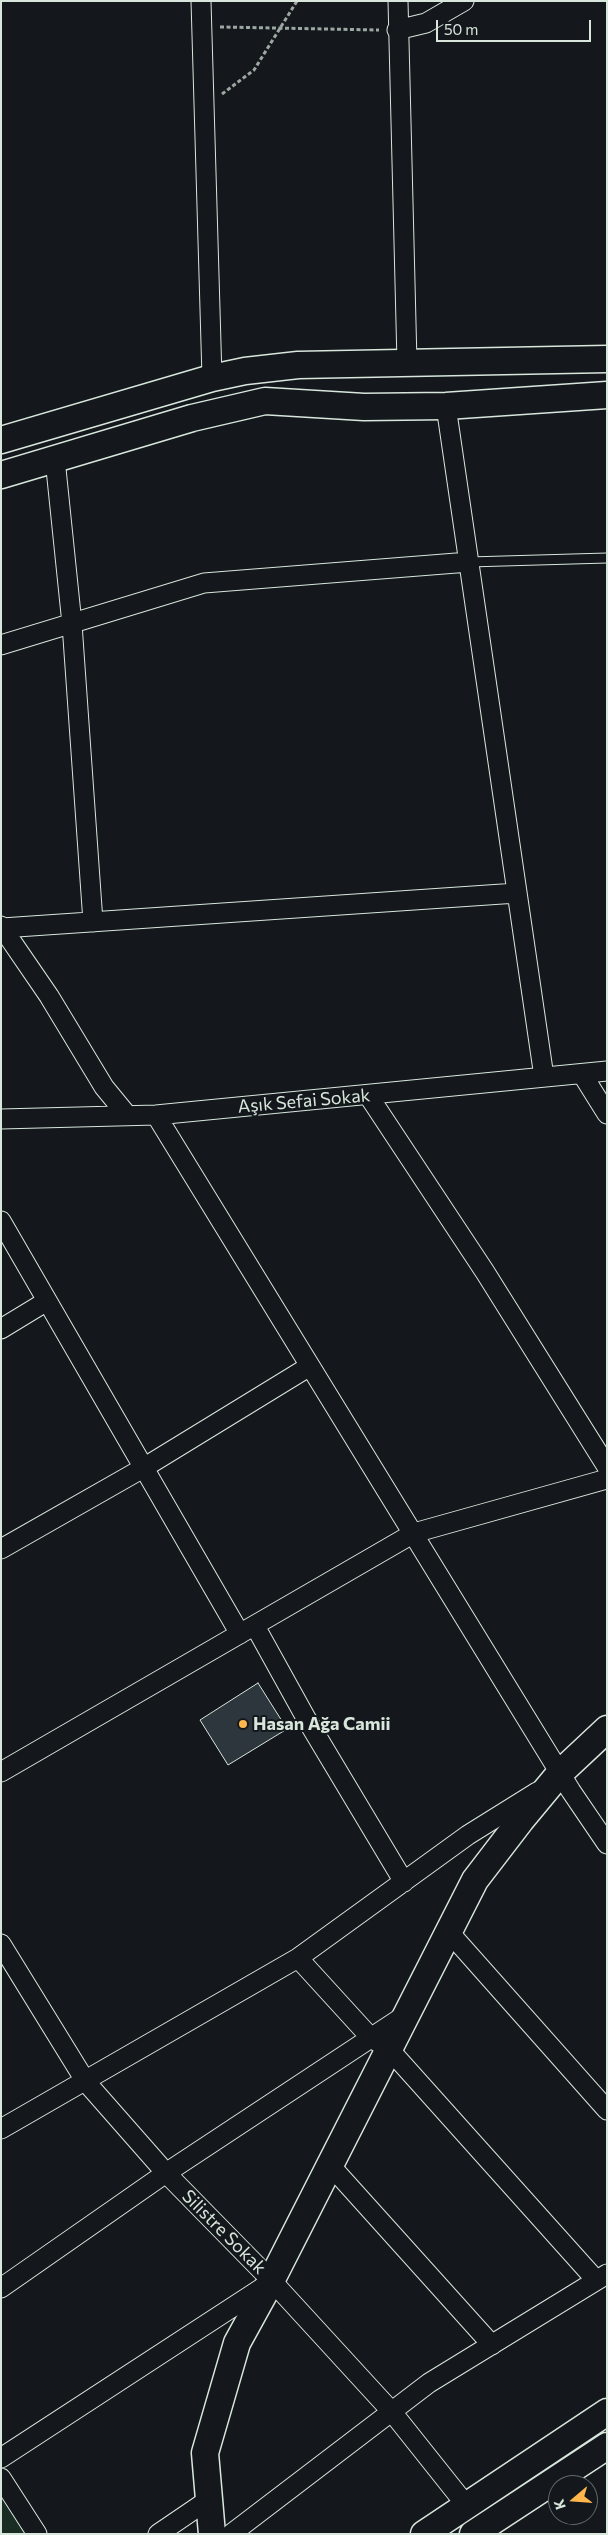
<!DOCTYPE html>
<meta charset="utf-8">
<style>
body{margin:0}
#map{position:relative;width:608px;height:2535px;overflow:hidden;background:#14181c;font-family:Commissioner,sans-serif}
canvas{display:block}
.frame{position:absolute;inset:0;border:2px solid #d8e6dc;pointer-events:none}
.north{position:absolute;left:548px;top:2475px;width:50px;height:50px;box-sizing:border-box;background:#14181c;border:1px solid #626a69;border-radius:50%;rotate:252deg;font-size:14px;font-weight:700;line-height:20px;text-align:center;color:#d8e6dc}
.north::after{content:'';display:block;margin:auto;width:18px;height:22px;background:#ffb74d;clip-path:polygon(50% 0,100% 100%,50% 72%,0 100%)}
.scale{position:absolute;left:436px;top:20px;width:155px;height:22px;box-sizing:border-box;border:2px solid #d8e6dc;border-top:0;padding-left:6px;font-size:15px;line-height:18px;white-space:nowrap;color:#d8e6dc;-webkit-text-stroke:4px #14181c;paint-order:stroke}
</style>
<div id="map">
<canvas width="608" height="2535"></canvas>
<div class="frame"></div>
<div class="north">K</div>
<div class="scale">50 m</div>
</div>
<script>
const context = document.querySelector('canvas').getContext('2d');
context.lineJoin = 'round';
function fillPath(path, color) { context.fillStyle = color; context.fill(path, 'evenodd'); }
const toPath = rows => new Path2D(rows.map(r => 'M' + r).join(''));
function trace(path, color, width, dash) { context.strokeStyle = color; context.lineWidth = width; context.lineCap = dash ? 'butt' : 'round'; context.setLineDash(dash || []); context.stroke(path); }
function drawText(font, color, halo, rows, align = 'center') {
  context.font = font + ' Commissioner,sans-serif'; context.lineWidth = 4; context.setLineDash([]); context.textBaseline = 'middle'; context.strokeStyle = halo; context.fillStyle = color; for (const [text, x, y, turn = 0] of rows) {
    context.save(); context.translate(x, y); context.rotate((+turn || 0) * Math.PI / 180); context.textAlign = isNaN(turn) ? turn : align; if (halo) context.strokeText(text, 0, 0); context.fillText(text, 0, 0); context.restore();
  }
}
const green = toPath([
 [1,2478,37,2534,1,2534,1,2478]
]);
const building = toPath([
 [258,1683,287,1729,228,1765,200,1720,258,1683]
]);
const path = toPath([
 [220,27,379,30],
 [222,94,254,70,297,1]
]);
const lane = toPath([
 [469,562,607,558]
]);
const street = toPath([
 [201,1,212,378],
 [398,1,407,363],
 [397,30,426,23,464,1],
 [446,406,544,1077],
 [55,459,72,624,93,922],
 [1,645,204,583,469,562],
 [1,926,49,996,104,1087,127,1115],
 [2,928,517,893],
 [582,1074,607,1114],
 [368,1095,485,1272,607,1467],
 [156,1115,571,1791,607,1844],
 [1,1119,156,1115,607,1071],
 [1,1221,240,1634],
 [1,1329,47,1301],
 [1,1549,145,1467,310,1366],
 [255,1626,307,1720,404,1882],
 [1,1772,414,1533,607,1479],
 [449,1932,607,2110],
 [1,1944,86,2082,166,2173,271,2280,392,2412,466,2505],
 [298,1958,371,2038,389,2049,596,2280],
 [1,2129,298,1958,468,1835,537,1792],
 [330,2165,492,2345],
 [1,2288,166,2173,404,2016],
 [1,2458,268,2284],
 [1,2478,37,2534],
 [158,2534,208,2500],
 [231,2534,429,2383,607,2274]
]);
const secondary = toPath([
 [1,440,212,378,245,371,298,365,607,359],
 [1,475,192,418,265,401,364,407,446,406,607,395],
 [212,2534,205,2453,237,2343,270,2283,475,1880,521,1820,560,1773,607,1729],
 [424,2534,607,2412],
 [473,2534,607,2446]
]);
const markers = [
 [243,1724,5,"#ffb74d"]
];
const streetNames = [
 ["Aşık Sefai Sokak",304,1101,-5],
 ["Silistre Sokak",224,2232,45]
];
const poiNames = [
 ["Hasan Ağa Camii",253,1724]
];
fillPath(green, '#1a2d24');
trace(green, '#939e99', 1);
fillPath(building, '#2c363c');
trace(building, '#d8e6dc', 1);
trace(lane, '#d8e6dc', 11);
trace(street, '#d8e6dc', 21);
trace(secondary, '#d8e6dc', 29);
trace(path, '#9da8a2', 3, [4, 2.5]);
trace(lane, '#14181c', 9);
trace(street, '#14181c', 19);
trace(secondary, '#14181c', 26);
for (const [x, y, r, color] of markers) { const dot = new Path2D(); dot.arc(x, y, r, 0, 2 * Math.PI); context.fillStyle = color; context.fill(dot); trace(dot, '#14181c', 2); }
drawText('18px', '#d8e6dc', '#14181c', streetNames);
drawText('bold 18px', '#d8e6dc', '#14181c', poiNames, 'left');
</script>
